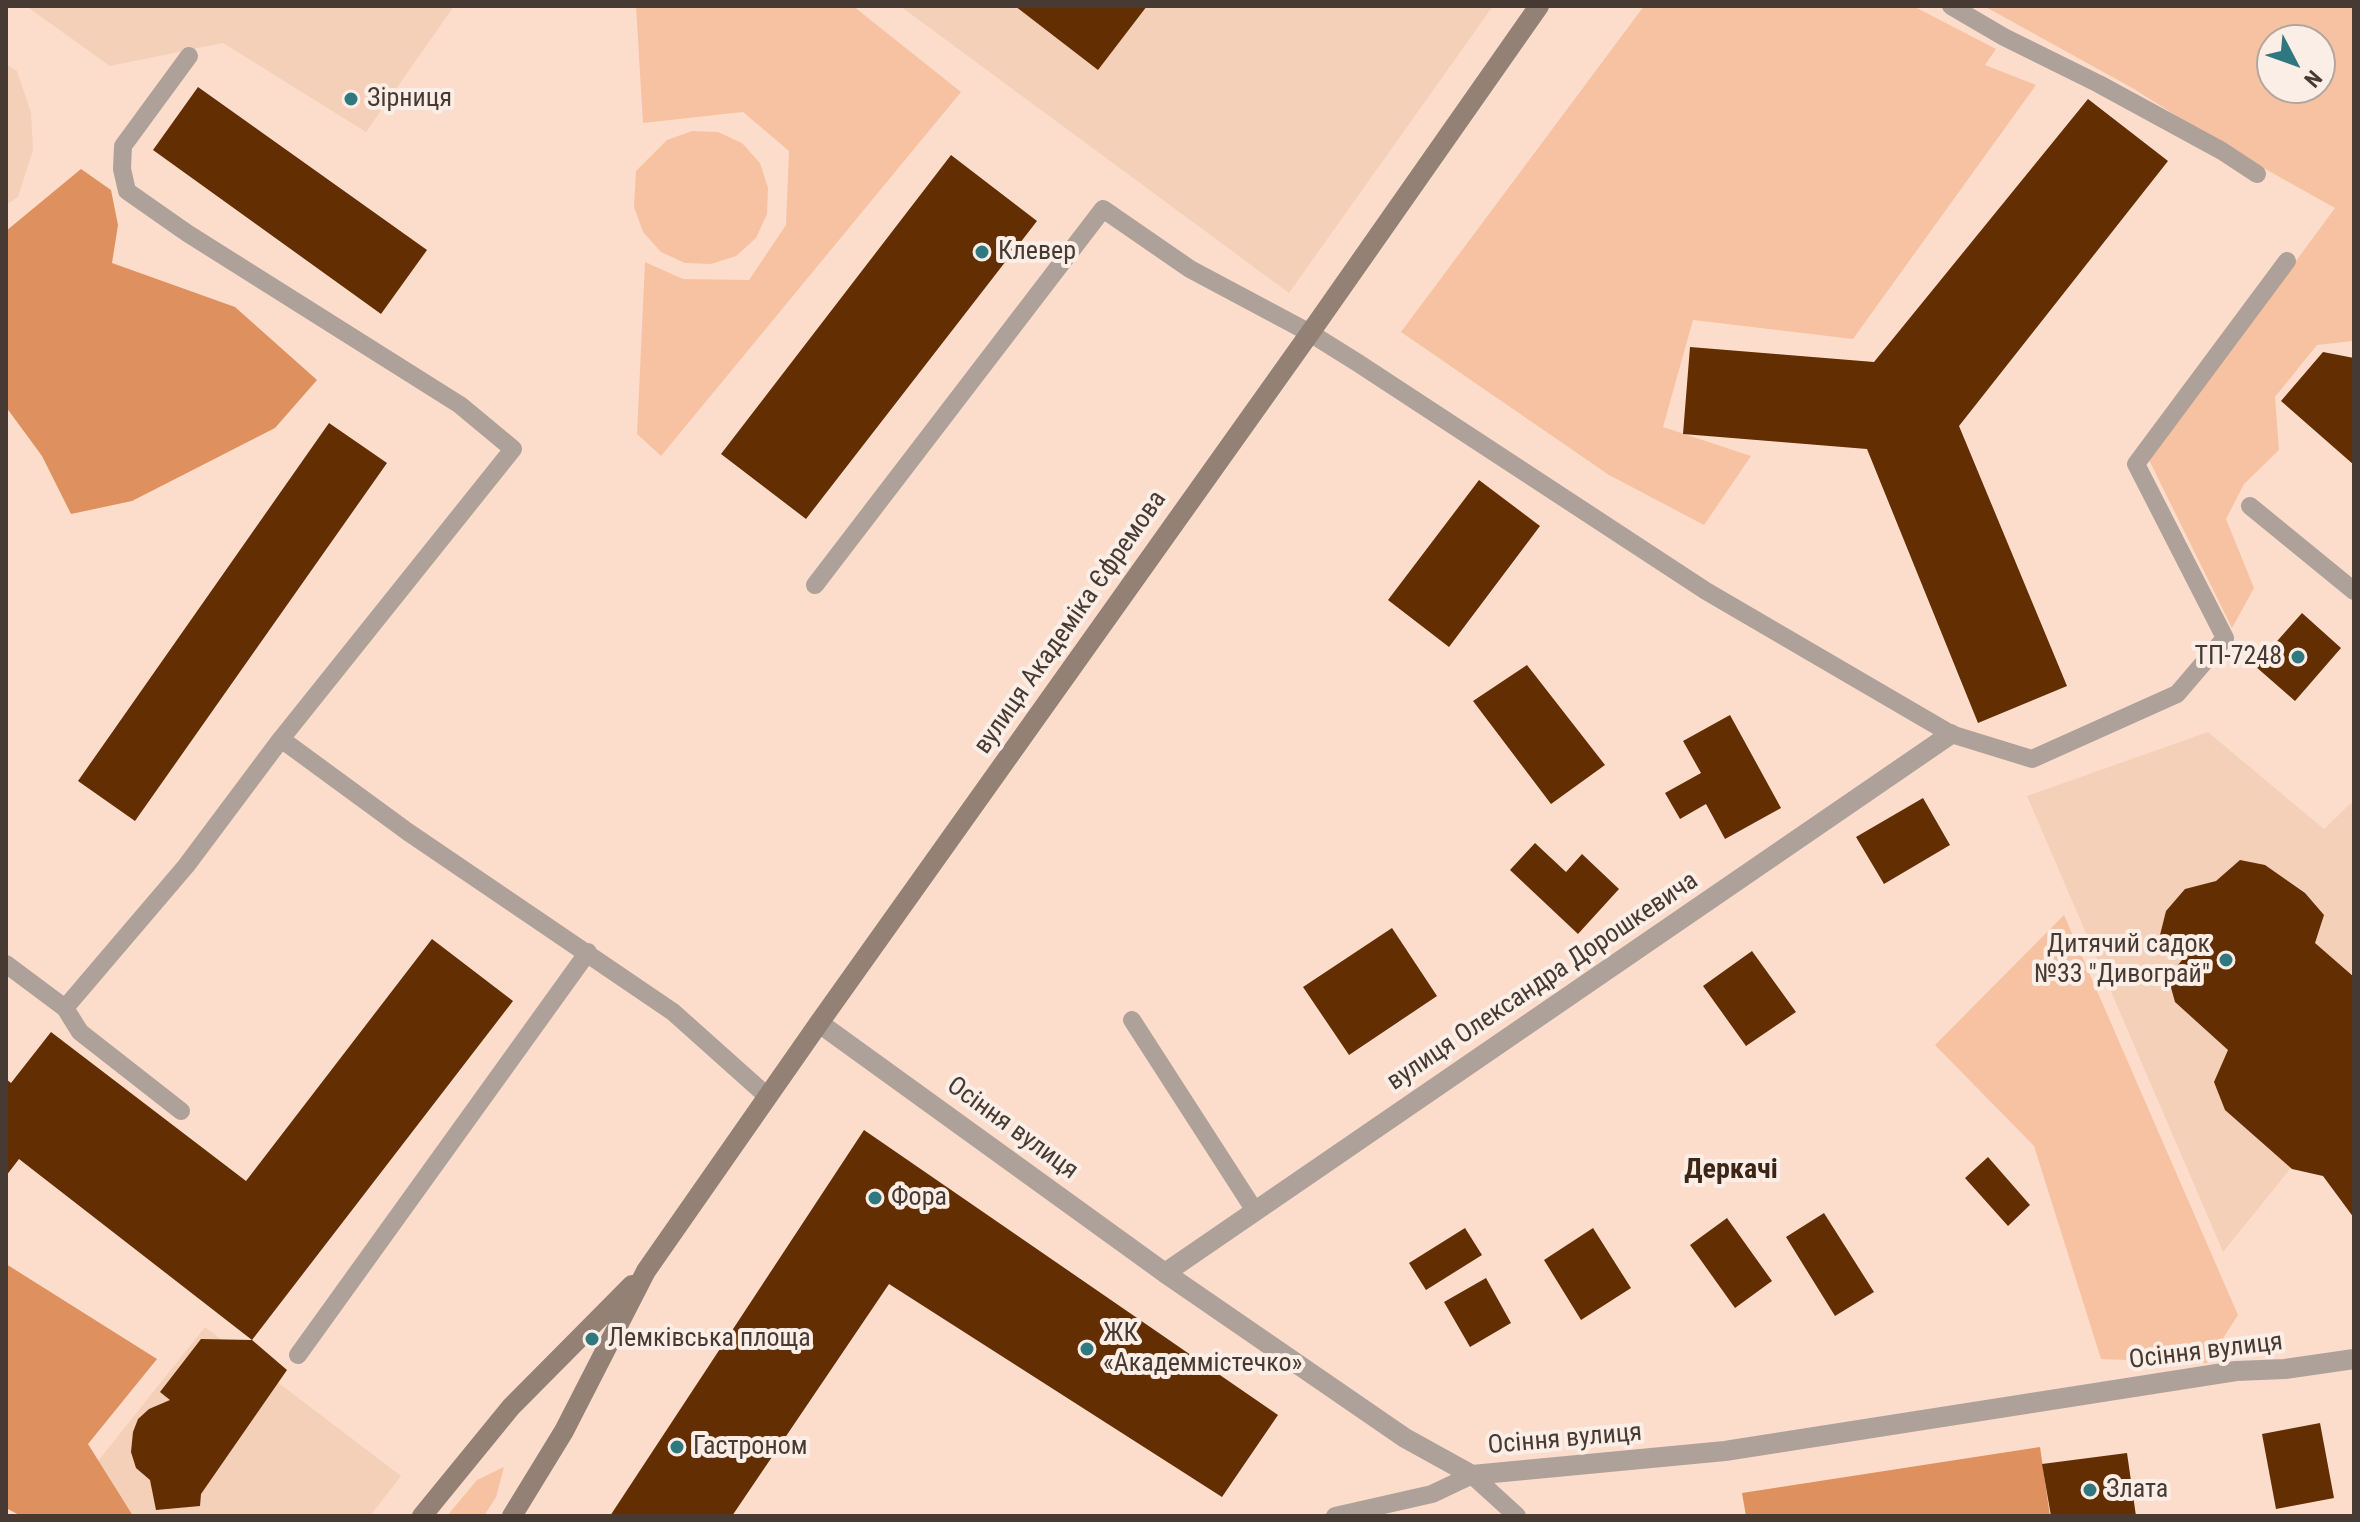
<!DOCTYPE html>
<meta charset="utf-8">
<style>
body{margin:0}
#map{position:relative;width:2360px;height:1522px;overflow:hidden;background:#fcddcb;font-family:"Roboto Condensed",sans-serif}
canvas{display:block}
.frame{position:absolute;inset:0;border:8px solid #463a33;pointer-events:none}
.north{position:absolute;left:2256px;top:24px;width:80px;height:80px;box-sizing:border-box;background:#fbeee7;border:2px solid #b3a69f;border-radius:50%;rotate:131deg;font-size:22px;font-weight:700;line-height:32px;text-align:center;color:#463a33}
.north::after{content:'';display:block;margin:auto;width:28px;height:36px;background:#2f787f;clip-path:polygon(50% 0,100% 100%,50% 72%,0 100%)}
</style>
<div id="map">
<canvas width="2360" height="1522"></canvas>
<div class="frame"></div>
<div class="north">N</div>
</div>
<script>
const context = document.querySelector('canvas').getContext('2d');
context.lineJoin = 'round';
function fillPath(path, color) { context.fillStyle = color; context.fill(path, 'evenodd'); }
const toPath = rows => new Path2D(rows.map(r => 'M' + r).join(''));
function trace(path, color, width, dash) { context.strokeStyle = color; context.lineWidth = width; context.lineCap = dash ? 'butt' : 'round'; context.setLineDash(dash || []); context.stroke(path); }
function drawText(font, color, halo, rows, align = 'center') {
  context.font = font + ' "Roboto Condensed",sans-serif'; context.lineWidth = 8; context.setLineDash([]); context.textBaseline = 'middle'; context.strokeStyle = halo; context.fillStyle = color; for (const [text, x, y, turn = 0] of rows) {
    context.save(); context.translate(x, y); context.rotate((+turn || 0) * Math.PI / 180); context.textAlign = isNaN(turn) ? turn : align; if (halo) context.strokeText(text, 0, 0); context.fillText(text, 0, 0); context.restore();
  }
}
const built = toPath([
 [26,6,454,6,366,132,223,43,110,66],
 [900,6,1493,6,1289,293],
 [6,64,17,71,31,112,33,150,18,197,6,205],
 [2208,732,2324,829,2351,803,2354,805,2354,1090,2223,1252,2027,796],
 [205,1327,401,1476,370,1516,54,1516]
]);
const green = toPath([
 [636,6,853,6,961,92,661,456,637,434,645,262,683,279,749,280,786,225,789,151,743,112,643,123],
 [1644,6,1913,6,1996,49,1985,65,2036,85,1853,339,1693,320,1663,427,1751,456,1704,525,1609,475,1401,332],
 [1984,6,2354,6,2354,341,2317,345,2275,397,2279,450,2244,484,2226,519,2254,588,2232,628,2149,460,2335,208,2224,146,2134,89],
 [2272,40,2320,40,2320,88,2272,88],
 [692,131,718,132,742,143,760,163,768,188,767,214,756,238,736,256,711,264,685,263,661,252,643,232,634,207,636,171,667,140],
 [2064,915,2238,1315,2207,1363,2101,1359,2034,1146,1935,1045],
 [504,1467,496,1497,484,1516,447,1516,477,1480]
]);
const forest = toPath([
 [81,169,111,190,118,225,112,263,235,307,317,380,275,428,132,501,71,514,42,456,6,407,6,231],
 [6,1264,157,1359,88,1444,133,1516,21,1516,6,1508],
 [2040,1447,2050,1516,1746,1516,1742,1493]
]);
const building = toPath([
 [1015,6,1147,6,1098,70],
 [198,87,427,250,381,314,153,150],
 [2088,99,2168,161,1959,426,2067,686,1978,723,1867,449,1683,434,1690,347,1874,362],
 [951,155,1037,221,806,519,721,454],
 [2323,352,2354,358,2354,465,2281,401],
 [329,423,387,463,135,821,78,781],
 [1479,480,1540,526,1449,647,1388,600],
 [2302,613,2341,648,2295,701,2255,666],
 [1527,665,1605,765,1551,804,1473,701],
 [1730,715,1781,808,1725,839,1706,804,1680,819,1665,793,1701,773,1683,741],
 [1923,798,1950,845,1884,884,1856,837],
 [1535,843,1566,872,1582,854,1619,889,1578,934,1510,870],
 [2240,860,2265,865,2305,893,2324,915,2315,943,2354,977,2354,1218,2323,1176,2292,1169,2225,1110,2214,1082,2228,1050,2175,1002,2168,977,2182,960,2160,935,2166,911,2185,889,2216,881],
 [1392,928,1437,996,1349,1055,1303,987],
 [432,939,513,1001,252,1340,287,1370,201,1494,200,1506,156,1510,150,1480,136,1468,131,1452,133,1432,138,1419,149,1409,170,1400,160,1392,201,1339,252,1340,19,1159,6,1176,6,1079,11,1083,51,1032,246,1181],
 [1752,951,1796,1012,1746,1046,1703,986],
 [864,1130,1278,1415,1222,1497,889,1284,732,1516,610,1516],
 [1988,1157,2030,1205,2008,1226,1965,1178],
 [1824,1213,1874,1292,1835,1316,1786,1237],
 [1727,1218,1772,1281,1735,1308,1690,1245],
 [1465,1228,1482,1255,1426,1290,1409,1263],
 [1593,1228,1631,1288,1581,1320,1544,1260],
 [1486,1278,1511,1323,1470,1347,1444,1302],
 [2320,1423,2334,1498,2276,1509,2262,1434],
 [2127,1453,2136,1516,2051,1516,2042,1464]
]);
const lane = toPath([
 [1951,6,2004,37,2099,84,2222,151,2257,174],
 [189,56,123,146,122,169,127,191,187,233,460,405,513,449,281,739,408,832,673,1012,767,1096],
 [2250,506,2354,591],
 [815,585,1103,209,1190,269,1310,333,1358,363,1706,591,1951,734,2032,759,2177,694,2225,638,2136,464,2287,261],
 [6,964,65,1008,186,866,281,739],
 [65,1008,80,1032,181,1111],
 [1132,1020,1255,1211],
 [298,1355,588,952],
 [1335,1516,1432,1494,1472,1475,1517,1516]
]);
const street = toPath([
 [819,1023,1165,1273,1405,1438,1472,1475,1725,1451,2236,1371,2285,1369,2354,1359],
 [1165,1273,1951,734]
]);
const secondary = toPath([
 [422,1516,511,1407,632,1285],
 [512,1516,564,1431,646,1271,819,1023,1310,333,1539,6]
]);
const markers = [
 [351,99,8,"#2f787f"],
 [982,252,8,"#2f787f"],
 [2298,657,8,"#2f787f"],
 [2226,960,8,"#2f787f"],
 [875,1198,8,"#2f787f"],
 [592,1339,8,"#2f787f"],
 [1087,1349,8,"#2f787f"],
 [677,1447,8,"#2f787f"],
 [2090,1490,8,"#2f787f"]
];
const poiNames = [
 ["Зірниця",367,99],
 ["Клевер",998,252],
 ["ТП-7248",2282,657,"right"],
 ["Дитячий садок",2210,945,"right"],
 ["№33 \"Дивограй\"",2210,975,"right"],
 ["Фора",891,1198],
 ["ЖК",1103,1334],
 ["«Академмістечко»",1103,1364],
 ["Лемківська площа",608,1339],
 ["Гастроном",693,1447],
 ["Злата",2106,1490]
];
const streetNames = [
 ["вулиця Академіка Єфремова",1071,623,-55],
 ["вулиця Олександра Дорошкевича",1543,982,-34],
 ["Осіння вулиця",1012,1129,36],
 ["Осіння вулиця",2206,1352,-7],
 ["Осіння вулиця",1565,1440,-5]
];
const neighbourhoodNames = [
 ["Деркачі",1731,1171]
];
fillPath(built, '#f4d0b9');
fillPath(green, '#f7c2a2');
fillPath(forest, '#de905e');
fillPath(building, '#632e01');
trace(lane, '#aea19a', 18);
trace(street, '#aea19a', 20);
trace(secondary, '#948176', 20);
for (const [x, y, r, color] of markers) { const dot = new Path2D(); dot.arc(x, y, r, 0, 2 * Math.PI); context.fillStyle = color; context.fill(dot); trace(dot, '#fbeee7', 3); }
drawText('26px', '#463a33', '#fbeee7', poiNames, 'left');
drawText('26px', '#463a33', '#fbeee7', streetNames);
drawText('bold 28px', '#3b2516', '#fbeee7', neighbourhoodNames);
</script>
